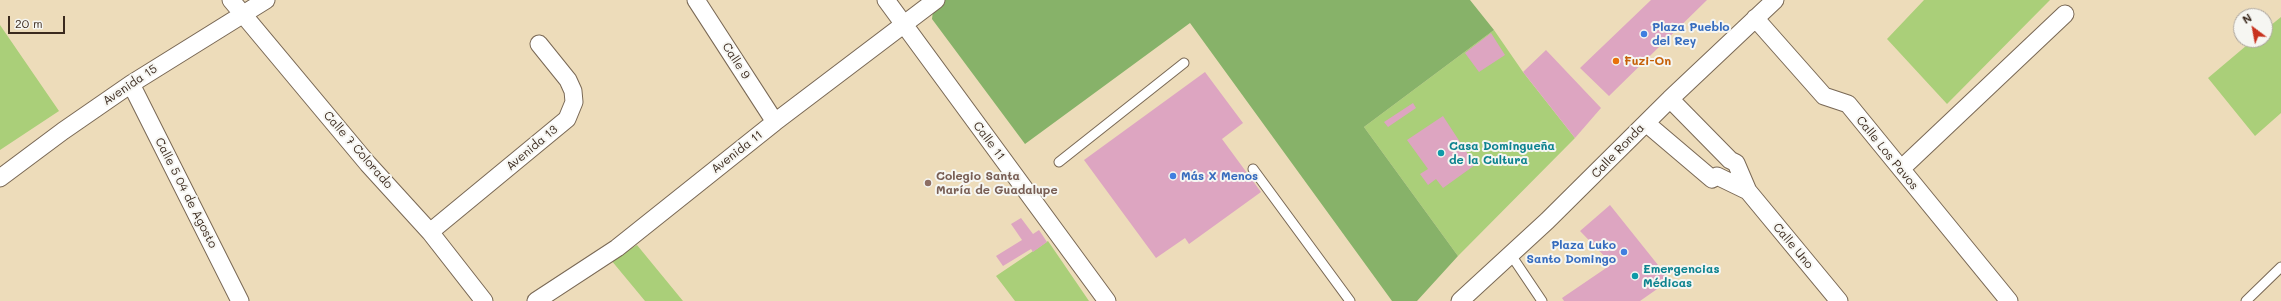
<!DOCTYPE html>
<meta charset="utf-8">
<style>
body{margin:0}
#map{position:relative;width:2281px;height:301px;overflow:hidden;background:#eddcba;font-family:Mali,sans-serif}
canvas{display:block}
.north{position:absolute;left:2233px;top:8px;width:40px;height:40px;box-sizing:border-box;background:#f6f6f2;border:1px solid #aba49d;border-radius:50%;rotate:328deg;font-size:11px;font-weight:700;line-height:16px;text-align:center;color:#3b2a1e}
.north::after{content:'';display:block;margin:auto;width:14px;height:18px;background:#c8321e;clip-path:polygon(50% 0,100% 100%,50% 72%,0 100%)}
.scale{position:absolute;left:8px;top:16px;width:57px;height:18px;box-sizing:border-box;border:2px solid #3b2a1e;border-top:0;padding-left:5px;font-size:12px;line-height:14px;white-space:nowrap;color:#3b2a1e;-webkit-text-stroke:3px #f6f6f2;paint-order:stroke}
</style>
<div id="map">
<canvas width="2281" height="301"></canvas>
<div class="north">N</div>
<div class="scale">20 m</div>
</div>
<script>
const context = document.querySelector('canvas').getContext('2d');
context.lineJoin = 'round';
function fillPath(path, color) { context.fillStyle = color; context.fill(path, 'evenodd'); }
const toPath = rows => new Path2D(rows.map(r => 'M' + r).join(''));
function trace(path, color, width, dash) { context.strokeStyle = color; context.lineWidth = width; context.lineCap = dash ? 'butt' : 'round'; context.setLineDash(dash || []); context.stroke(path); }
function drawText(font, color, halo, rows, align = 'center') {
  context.font = font + ' Mali,sans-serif'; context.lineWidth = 4; context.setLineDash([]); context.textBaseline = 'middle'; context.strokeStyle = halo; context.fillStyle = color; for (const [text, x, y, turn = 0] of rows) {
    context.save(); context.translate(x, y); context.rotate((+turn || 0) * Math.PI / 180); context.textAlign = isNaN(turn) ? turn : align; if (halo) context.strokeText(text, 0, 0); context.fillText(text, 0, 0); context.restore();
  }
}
const green = toPath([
 [1924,0,2050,0,1947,104,1887,39],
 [2281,17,2281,113,2255,136,2208,78,2253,40,2265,40,2265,30],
 [0,25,59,111,0,150],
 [1494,30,1523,72,1575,138,1458,256,1364,127],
 [1048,241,1089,301,1015,301,996,276],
 [637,245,683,301,645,301,611,260]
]);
const forest = toPath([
 [937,0,1470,0,1494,30,1364,127,1458,256,1417,301,1392,301,1190,23,1025,144,932,19,934,2]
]);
const building = toPath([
 [1651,0,1707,0,1609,96,1580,68],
 [1491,33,1505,55,1479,72,1465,53],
 [1546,50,1601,108,1575,138,1523,72],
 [1205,72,1243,123,1222,139,1261,192,1189,244,1185,238,1156,258,1084,160],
 [1413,103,1416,108,1388,127,1384,122],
 [1443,116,1475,165,1443,188,1436,179,1428,185,1420,174,1428,169,1407,140],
 [1610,205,1670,280,1640,301,1564,301,1562,298,1612,264,1580,231],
 [1021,218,1033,234,1039,230,1047,242,1033,252,1031,249,1003,266,996,256,1022,240,1011,224]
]);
const lane = toPath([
 [1059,162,1184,63],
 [1253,169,1350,301],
 [1511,255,1542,301],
 [2246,301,2281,267]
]);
const street = toPath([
 [231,0,368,164,430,232,484,301],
 [696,0,775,122],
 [886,0,1107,301],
 [1755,18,1824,96,1848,104,2009,301],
 [131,84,240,301],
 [1670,99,1730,160,1736,163,1748,191,1839,301],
 [1646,123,1712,179,1717,176,1748,191],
 [1901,169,2065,14],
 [0,178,63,131,131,84,266,0],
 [430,232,567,119,574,102,573,91,568,80,539,44],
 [536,301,617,248,775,122,936,0],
 [1460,301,1547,221,1670,99,1775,0]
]);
const markers = [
 [1644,34,4,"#3f7fe0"],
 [1616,61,4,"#e8710a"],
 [1441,153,4,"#0f9aa8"],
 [1173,176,4,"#3f7fe0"],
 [928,183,4,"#8d6e63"],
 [1624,252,4,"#3f7fe0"],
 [1635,276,4,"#0f9aa8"]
];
const shopNames = [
 ["Plaza Pueblo",1652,27],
 ["del Rey",1652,41],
 ["Más X Menos",1181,176],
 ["Plaza Luko",1616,245,"right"],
 ["Santo Domingo",1616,259,"right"]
];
const streetNames = [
 ["Calle 9",736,61,57],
 ["Avenida 15",130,85,-34],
 ["Calle 11",989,141,53],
 ["Avenida 13",532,148,-40],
 ["Calle 7 Colorado",358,150,49],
 ["Calle Ronda",1618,151,-46],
 ["Avenida 11",737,152,-38],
 ["Calle Los Pavos",1887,153,51],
 ["Calle 5 04 de Agosto",186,193,63],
 ["Calle Uno",1793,246,50]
];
const foodNames = [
 ["Fuzi-On",1624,61]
];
const cultureNames = [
 ["Casa Domingueña",1449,146],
 ["de la Cultura",1449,160],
 ["Emergencias",1643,269],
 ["Médicas",1643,283]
];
const educationNames = [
 ["Colegio Santa",936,176],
 ["María de Guadalupe",936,190]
];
fillPath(green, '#aacf79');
fillPath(forest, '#87b269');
fillPath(building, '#dda5c1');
trace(lane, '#796855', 11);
trace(street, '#796855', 19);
trace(lane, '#fff', 9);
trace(street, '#fff', 17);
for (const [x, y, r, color] of markers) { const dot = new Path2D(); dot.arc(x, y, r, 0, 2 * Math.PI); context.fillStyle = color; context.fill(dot); trace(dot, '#f6f6f2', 1.5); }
drawText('bold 12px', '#366cbe', '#f6f6f2', shopNames, 'left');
drawText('12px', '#3b2a1e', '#f6f6f2', streetNames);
drawText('bold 12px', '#c56008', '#f6f6f2', foodNames, 'left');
drawText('bold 12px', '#0d838f', '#f6f6f2', cultureNames, 'left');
drawText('bold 12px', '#785e54', '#f6f6f2', educationNames, 'left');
</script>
